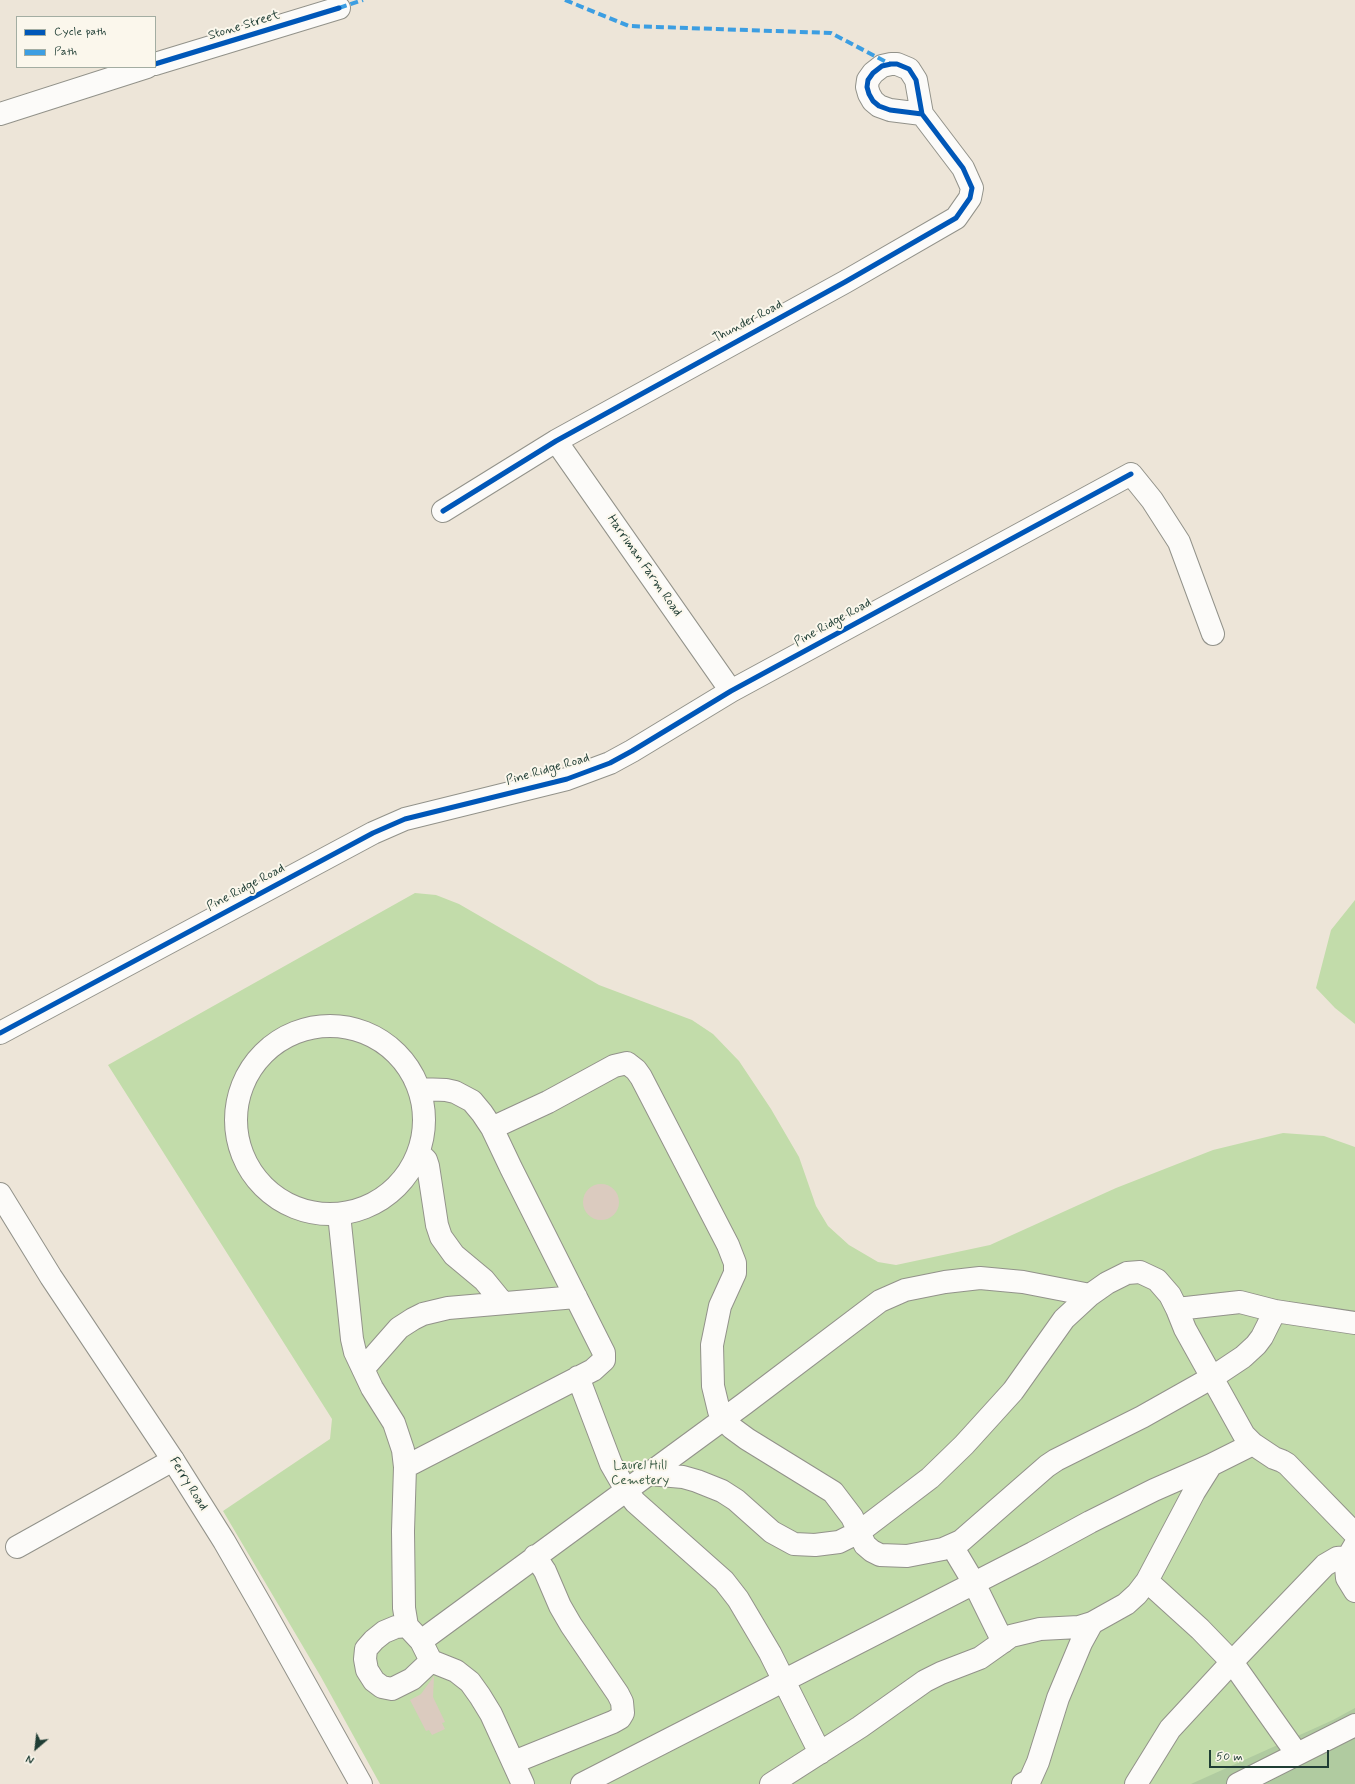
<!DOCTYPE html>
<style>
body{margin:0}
#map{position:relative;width:1355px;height:1784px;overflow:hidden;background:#ede5d8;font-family:Mynerve,sans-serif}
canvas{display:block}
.legend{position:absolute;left:16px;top:16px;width:140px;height:52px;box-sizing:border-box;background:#fbf7ec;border:1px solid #a3ada2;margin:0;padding:5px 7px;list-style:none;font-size:12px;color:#1f3d34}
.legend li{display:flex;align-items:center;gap:8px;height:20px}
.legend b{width:20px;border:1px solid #a3ada2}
.north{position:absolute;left:16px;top:1728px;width:40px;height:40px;-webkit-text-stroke:3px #fbf7ec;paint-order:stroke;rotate:208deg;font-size:11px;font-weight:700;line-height:16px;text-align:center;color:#1f3d34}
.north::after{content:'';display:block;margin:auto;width:14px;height:18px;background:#1f3d34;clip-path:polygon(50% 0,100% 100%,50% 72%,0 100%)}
.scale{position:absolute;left:1209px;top:1750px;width:120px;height:18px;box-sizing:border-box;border:2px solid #1f3d34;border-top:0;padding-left:5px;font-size:12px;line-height:14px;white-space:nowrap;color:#1f3d34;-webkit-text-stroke:3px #fbf7ec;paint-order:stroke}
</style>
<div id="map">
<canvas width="1355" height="1784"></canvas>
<ul class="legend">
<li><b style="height:5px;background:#0057b8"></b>Cycle path</li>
<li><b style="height:5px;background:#3c9ee2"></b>Path</li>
</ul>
<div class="north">N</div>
<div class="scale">50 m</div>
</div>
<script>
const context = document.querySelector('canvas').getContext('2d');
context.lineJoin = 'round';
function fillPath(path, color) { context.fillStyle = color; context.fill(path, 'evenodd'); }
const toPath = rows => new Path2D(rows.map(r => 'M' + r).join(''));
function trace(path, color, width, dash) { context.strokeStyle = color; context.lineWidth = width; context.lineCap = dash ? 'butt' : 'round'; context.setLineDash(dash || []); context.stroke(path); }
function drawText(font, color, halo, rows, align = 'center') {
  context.font = font + ' Mynerve,sans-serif'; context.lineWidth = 4; context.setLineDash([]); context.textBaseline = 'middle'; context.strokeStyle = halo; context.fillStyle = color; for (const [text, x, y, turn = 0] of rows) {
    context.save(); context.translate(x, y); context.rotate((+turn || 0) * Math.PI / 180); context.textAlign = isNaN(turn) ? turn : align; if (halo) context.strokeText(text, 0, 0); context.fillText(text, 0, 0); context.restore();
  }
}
const green = toPath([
 [415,893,436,895,459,904,599,985,692,1020,713,1034,739,1061,771,1109,799,1157,816,1206,828,1226,849,1245,878,1262,896,1265,990,1245,1116,1188,1213,1150,1283,1133,1324,1136,1355,1147,1355,1784,380,1784,321,1677,223,1511,330,1439,332,1419,108,1065],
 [1355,900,1355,1024,1335,1008,1316,988,1331,930]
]);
const forest = toPath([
 [1355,1708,1355,1784,1191,1784,1333,1720]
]);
const building = toPath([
 '583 1202a18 18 0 1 1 36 0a18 18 0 1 1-36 0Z',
 [434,1676,433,1697,445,1722,442,1723,445,1729,432,1735,429,1730,426,1731,410,1700,421,1694]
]);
const minor = toPath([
 [155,64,339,8],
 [0,114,147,67],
 [556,441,731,691],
 [443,511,556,441,845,282,956,218,970,198,972,188,963,168,922,114,890,110,879,106,873,101,869,94,867,87,868,80,873,73,882,66,891,64,897,64,909,69,916,80,922,114],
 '236 1120a94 94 0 1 1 188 0a94 94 0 1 1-188 0Z',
 [0,1033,373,833,405,819,567,779,610,763,632,751,731,691,1131,474,1152,500,1179,542,1213,634],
 [492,1128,548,1102,614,1066,627,1063,636,1070,641,1077,728,1245,735,1263,735,1273,720,1306,712,1345,713,1386,719,1411,723,1419,732,1428,747,1439,833,1492,852,1517,865,1545,872,1551,880,1555,907,1556,943,1549,961,1541,1047,1466,1056,1460,1142,1417,1213,1377,1243,1357,1256,1345,1262,1337,1275,1311],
 [419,1153,426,1160,428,1166,437,1225,441,1237,454,1255,484,1280,502,1302],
 [339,1214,352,1339,355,1352,372,1388,394,1423,403,1450,405,1467,403,1531,404,1608,407,1626,421,1641,431,1661,456,1671,470,1682,480,1696,491,1714,523,1784],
 [1177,1309,1240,1302,1275,1311,1355,1323],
 [363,1369,399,1328,413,1319,423,1314,448,1308,576,1297],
 [578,1377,611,1464,626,1490,635,1502,724,1581,738,1599,770,1653,820,1753],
 [405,1467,593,1370,604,1360,604,1353,511,1168,492,1128,482,1113,472,1101,455,1092,446,1090,419,1089],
 [649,1474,683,1477,697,1481,722,1491,736,1500,772,1532,794,1544,815,1545,839,1542,859,1532,930,1478,964,1445,1013,1391,1064,1319,1090,1295,1107,1283,1127,1273,1140,1272,1157,1280,1170,1295,1177,1309,1185,1329,1244,1435,1253,1444,1274,1458,1282,1461,1287,1464,1355,1534],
 [1355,1545,1348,1557,1346,1567,1347,1578,1355,1591],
 [952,1546,974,1583,1003,1642],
 [17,1547,173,1460],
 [1147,1581,1200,1629,1232,1662,1297,1754],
 [407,1626,396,1627,384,1632,374,1640,366,1649,365,1659,367,1670,374,1681,382,1687,392,1689,412,1679,431,1661],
 [421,1641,744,1404,880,1301,905,1290,945,1282,980,1278,1023,1282,1090,1295],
 [514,1762,613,1722,620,1718,623,1713,622,1702,618,1694,571,1625,560,1606,545,1571,535,1556],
 [582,1784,1033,1553,1090,1522,1154,1490,1211,1465,1253,1444],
 [771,1784,860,1727,925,1681,941,1673,980,1658,1011,1636,1040,1629,1079,1627,1092,1623,1126,1604,1137,1594,1147,1581,1194,1492,1211,1465],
 [1023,1784,1030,1780,1038,1762,1058,1698,1081,1643,1092,1623],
 [1136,1784,1170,1729,1232,1662,1325,1565,1337,1558,1348,1557],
 [1238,1784,1355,1725]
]);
const major = toPath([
 [0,1194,51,1277,173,1460,224,1541,262,1607,361,1784]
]);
const quiet = toPath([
 [565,0,629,26,831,33,890,64],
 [339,8,363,0]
]);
const cycleway = toPath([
 [155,64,339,8],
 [443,511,556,441,845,282,956,218,970,198,972,188,963,168,922,114,890,110,879,106,873,101,869,94,867,87,868,80,873,73,882,66,891,64,897,64,909,69,916,80,922,114],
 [0,1033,373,833,405,819,567,779,610,763,632,751,731,691,1131,474]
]);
const streetNames = [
 ["Stone Street",244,26,-17],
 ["Thunder Road",748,322,-28],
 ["Harriman Farm Road",644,566,55],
 ["Pine Ridge Road",833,623,-29],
 ["Pine Ridge Road",548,770,-16],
 ["Pine Ridge Road",246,888,-28],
 ["Ferry Road",188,1484,58]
];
const parkNames = [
 ["Laurel Hill",640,1466],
 ["Cemetery",640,1481]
];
fillPath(green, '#c2dcaa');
fillPath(forest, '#b0cba0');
fillPath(building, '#dbcbbf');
trace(minor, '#92928a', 24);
trace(major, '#92928a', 24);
trace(minor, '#fcfbf9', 22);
trace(major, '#fcfbf9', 22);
trace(quiet, '#3c9ee2', 4, [8, 4]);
trace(cycleway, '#0057b8', 5);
drawText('13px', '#1f3d34', '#fbf7ec', streetNames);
drawText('13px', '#395b44', '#fbf7ec', parkNames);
</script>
